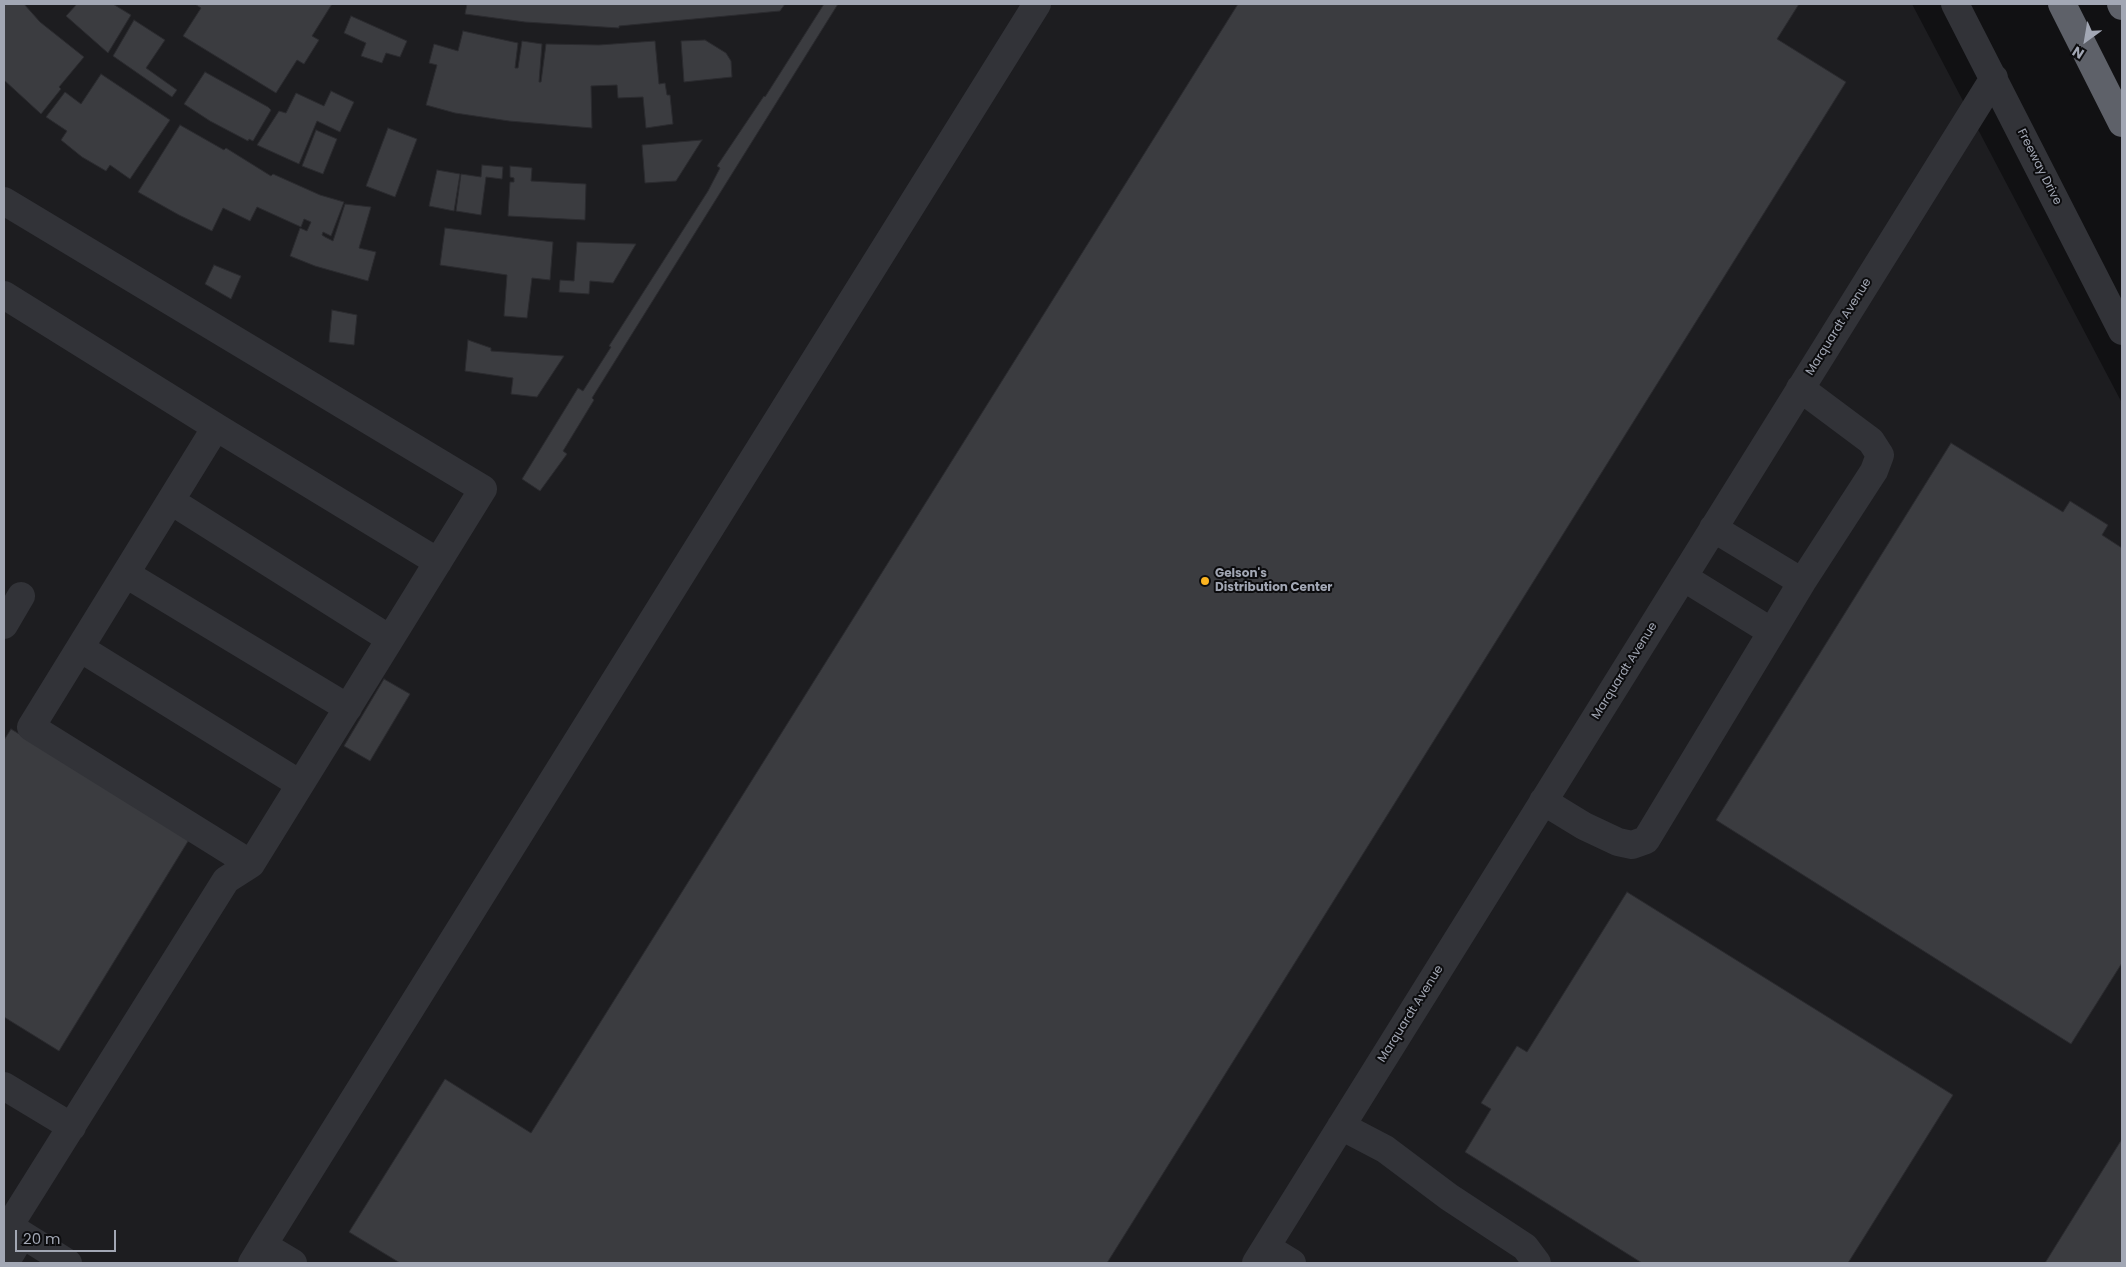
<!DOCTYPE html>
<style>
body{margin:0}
#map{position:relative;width:2126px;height:1267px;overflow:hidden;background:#111113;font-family:Poppins,sans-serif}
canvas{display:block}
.frame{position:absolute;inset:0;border:5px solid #a2a7b4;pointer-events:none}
.north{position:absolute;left:2061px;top:15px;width:50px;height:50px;-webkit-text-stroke:4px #0c0c0e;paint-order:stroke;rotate:212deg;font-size:14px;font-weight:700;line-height:20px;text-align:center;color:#a2a7b4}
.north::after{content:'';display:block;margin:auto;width:18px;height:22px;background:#a2a7b4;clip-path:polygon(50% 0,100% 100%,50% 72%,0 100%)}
.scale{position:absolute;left:15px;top:1230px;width:101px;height:22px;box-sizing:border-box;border:2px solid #a2a7b4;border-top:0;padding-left:6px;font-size:15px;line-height:18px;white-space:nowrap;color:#a2a7b4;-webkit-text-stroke:4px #0c0c0e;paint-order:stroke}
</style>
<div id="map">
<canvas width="2126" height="1267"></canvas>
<div class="frame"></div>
<div class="north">N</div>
<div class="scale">20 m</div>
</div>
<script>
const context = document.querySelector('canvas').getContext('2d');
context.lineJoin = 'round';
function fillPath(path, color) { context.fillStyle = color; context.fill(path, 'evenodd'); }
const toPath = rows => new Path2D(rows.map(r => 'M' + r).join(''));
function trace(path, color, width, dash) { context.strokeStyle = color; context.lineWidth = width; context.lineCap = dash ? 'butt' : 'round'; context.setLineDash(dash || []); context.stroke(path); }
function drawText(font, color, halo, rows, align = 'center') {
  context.font = font + ' Poppins,sans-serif'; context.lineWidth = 4; context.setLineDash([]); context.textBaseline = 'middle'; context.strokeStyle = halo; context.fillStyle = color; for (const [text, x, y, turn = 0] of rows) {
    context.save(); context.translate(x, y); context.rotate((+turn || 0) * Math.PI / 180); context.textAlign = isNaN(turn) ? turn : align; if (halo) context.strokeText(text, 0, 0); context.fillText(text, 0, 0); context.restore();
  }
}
const built = toPath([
 [4,4,1912,4,2122,403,2122,1263,4,1263]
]);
const building = toPath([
 [4,4,24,4,40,22,84,57,59,87,61,89,41,114,4,80,4,4],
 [77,4,113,4,131,15,108,53,66,16,77,4],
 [195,4,332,4,312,36,319,40,304,64,297,60,276,93,183,36,201,8,195,4],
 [467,4,785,4,780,11,619,26,619,28,525,22,465,14,467,4],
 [824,4,838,4,592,398,594,400,563,451,567,454,540,491,522,479,578,388,583,391,611,347,609,346,708,191,720,168,717,166,764,96,765,97,824,4],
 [1238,4,1799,4,1777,39,1846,82,1107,1263,400,1263,349,1232,445,1079,531,1133,1238,4],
 [351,16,407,41,400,57,386,53,382,63,361,56,366,43,344,33,351,16],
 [134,20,165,40,146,68,177,90,172,97,113,56,134,20],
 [463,31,518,43,515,68,518,68,522,41,542,44,539,82,541,82,546,44,599,45,655,41,659,84,665,83,667,95,670,95,673,124,646,128,643,97,618,98,617,85,591,86,592,128,509,121,455,113,426,105,437,65,429,63,434,44,458,51,463,31],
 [705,40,726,53,731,61,732,77,684,82,681,41,705,40],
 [205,72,268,107,271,110,253,141,249,139,248,141,210,121,184,104,205,72],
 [101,74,170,120,130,179,110,165,106,171,82,157,61,140,67,131,46,117,65,92,81,104,101,74],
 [331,91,354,102,340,132,317,121,299,164,257,145,279,111,286,113,296,93,324,106,331,91],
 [180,125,224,150,226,148,271,176,273,174,320,195,344,202,331,236,323,232,322,235,325,237,333,241,345,204,371,207,359,248,376,252,368,281,315,266,290,256,300,228,307,231,311,222,304,219,301,227,257,207,250,221,223,208,212,231,179,215,138,192,180,125],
 [388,128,417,139,395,197,366,186,388,128],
 [316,130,337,139,323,174,302,166,316,130],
 [702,140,676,181,645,183,642,145,702,140],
 [482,165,503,167,502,179,486,177,481,215,456,211,461,174,481,177,482,165],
 [510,166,532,168,531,181,586,184,585,220,508,216,510,182,514,182,514,178,510,177,510,166],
 [437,170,460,174,454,211,429,206,437,170],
 [445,228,553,242,550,280,532,278,527,318,504,316,507,275,440,265,445,228],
 [577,242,636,244,613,283,590,281,589,294,559,292,560,280,574,281,577,242],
 [214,265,241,276,231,299,205,284,214,265],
 [332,310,357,315,354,345,329,342,332,310],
 [468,340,491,348,491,351,564,356,537,397,511,394,513,378,465,371,468,340],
 [1951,443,2063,512,2070,501,2108,525,2102,535,2122,548,2122,963,2071,1044,1716,820,1951,443],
 [384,679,410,694,370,761,344,746,384,679],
 [11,729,190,838,59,1051,4,1017,4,740,11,729],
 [1627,892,1953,1095,1848,1263,1642,1263,1465,1152,1491,1109,1481,1103,1517,1046,1527,1052,1627,892],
 [2122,1139,2122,1263,2045,1263,2122,1139]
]);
const minor = toPath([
 [1955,4,2122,331],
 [4,201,483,489,251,864,31,727,216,427,4,295],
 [216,427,438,562],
 [171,501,390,639],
 [1713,528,1802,582],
 [126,574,348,708],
 [1683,577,1772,632],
 [4,625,21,596],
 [80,648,300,784],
 [1543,801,1584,826,1618,842,1632,845,1646,840,1802,582,1874,471,1880,455,1871,441,1800,388],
 [4,1086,72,1127],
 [1341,1126,1385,1149,1449,1197,1525,1247,1537,1263],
 [4,1223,68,1263],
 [9,1226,226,880,251,864],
 [263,1245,1037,4],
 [1266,1247,1292,1263],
 [5,1263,22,1235],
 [252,1263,263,1245,293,1263],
 [1256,1263,1994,78]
]);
const highway = toPath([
 [2062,4,2122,123],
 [2121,4,2122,6]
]);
const markers = [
 [1205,581,5,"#fcb420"]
];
const streetNames = [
 ["Freeway Drive",2039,167,63],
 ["Marquardt Avenue",1839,327,-58],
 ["Marquardt Avenue",1625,671,-58],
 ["Marquardt Avenue",1411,1014,-58]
];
const poiNames = [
 ["Gelson's",1215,574],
 ["Distribution Center",1215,588]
];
fillPath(built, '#1d1d20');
fillPath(building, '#3b3c40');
trace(building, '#2b2b2f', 1);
trace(minor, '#323338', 28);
trace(highway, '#5e6169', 28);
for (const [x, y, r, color] of markers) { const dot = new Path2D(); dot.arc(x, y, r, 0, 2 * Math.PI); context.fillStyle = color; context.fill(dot); trace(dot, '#0c0c0e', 2); }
drawText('12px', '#a2a7b4', '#0c0c0e', streetNames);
drawText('bold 12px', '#a2a7b4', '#0c0c0e', poiNames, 'left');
</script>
